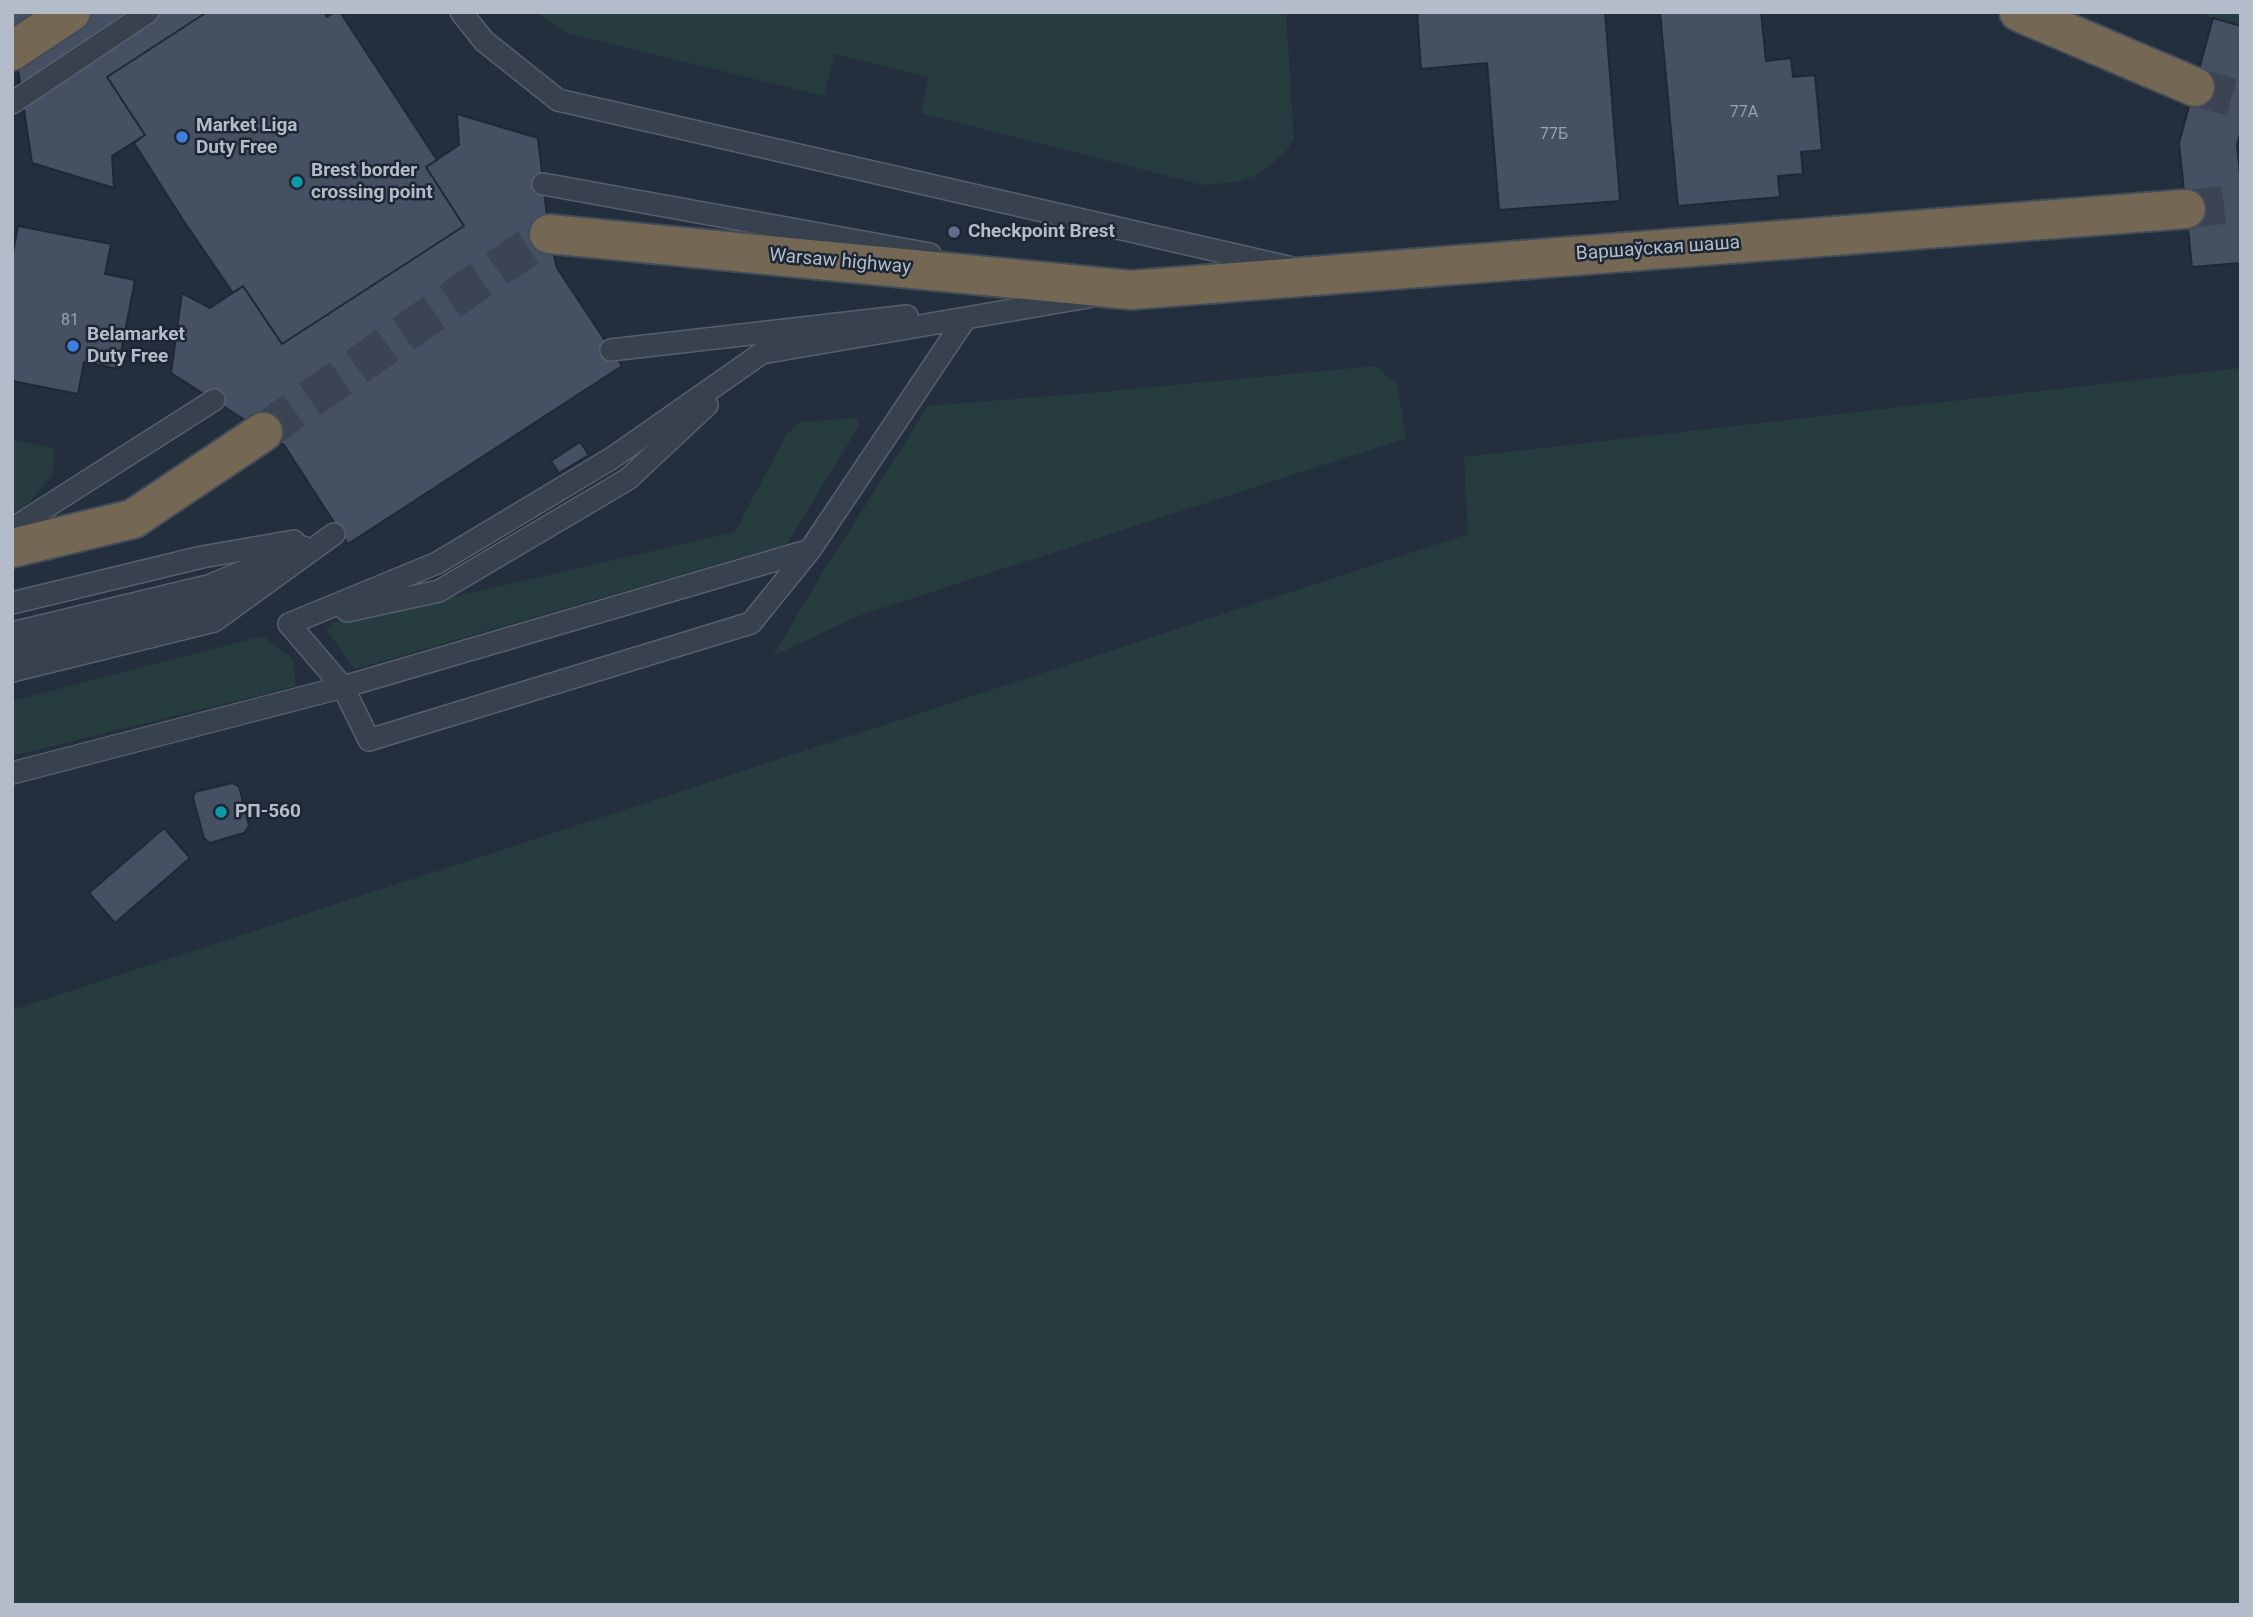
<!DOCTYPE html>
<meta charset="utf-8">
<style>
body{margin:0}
#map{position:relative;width:2253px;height:1617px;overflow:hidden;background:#242f3e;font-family:Roboto,sans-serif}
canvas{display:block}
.frame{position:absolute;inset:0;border:14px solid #b4bcc9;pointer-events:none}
</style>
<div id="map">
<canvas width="2253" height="1617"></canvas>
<div class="frame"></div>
</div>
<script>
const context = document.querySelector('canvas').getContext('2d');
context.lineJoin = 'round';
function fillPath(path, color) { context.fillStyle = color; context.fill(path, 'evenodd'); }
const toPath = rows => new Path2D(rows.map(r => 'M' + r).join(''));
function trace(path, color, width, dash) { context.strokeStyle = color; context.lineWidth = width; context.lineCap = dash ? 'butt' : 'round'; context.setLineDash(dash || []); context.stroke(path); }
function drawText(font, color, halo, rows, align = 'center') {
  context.font = font + ' Roboto,sans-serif'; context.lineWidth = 5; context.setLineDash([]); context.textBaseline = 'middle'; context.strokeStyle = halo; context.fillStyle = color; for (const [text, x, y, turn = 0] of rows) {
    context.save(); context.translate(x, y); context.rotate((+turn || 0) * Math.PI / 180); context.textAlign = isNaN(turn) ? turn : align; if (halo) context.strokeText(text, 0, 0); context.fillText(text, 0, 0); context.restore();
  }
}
const green = toPath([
 [535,12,1286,12,1294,139,1285,153,1255,176,1235,182,1203,185,921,113,929,77,835,54,824,96,567,33],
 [2198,12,2241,12,2241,26,2213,18],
 [1375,366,1397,384,1406,438,858,616,773,656,824,571,928,406,1101,392],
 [2241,368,2241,1605,12,1605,12,1010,1468,534,1464,457],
 [857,418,859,426,787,544,355,669,326,630,332,623,445,599,735,532,786,435,800,422],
 [12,439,55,449,52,476,25,507,12,512],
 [263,636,293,660,296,686,12,756,12,701]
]);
const building = toPath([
 [12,12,207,12,107,77,145,135,112,156,114,188,32,163,12,30,12,12],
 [207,12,324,12,327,17,334,12,340,12,437,160,426,167,464,226,282,344,243,286,233,293,183,220,134,143,145,135,107,77,207,12],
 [1605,12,1620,201,1499,210,1487,63,1421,69,1417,13,1605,12],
 [1660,12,1761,12,1766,61,1791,58,1793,77,1815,75,1822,150,1801,152,1803,174,1778,176,1780,197,1678,206,1660,12],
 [2213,18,2241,26,2241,130,2237,145,2241,186,2241,263,2192,267,2179,143,2213,18],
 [457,114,538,138,549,234,557,268,622,366,348,544,284,445,171,373,182,293,210,308,243,286,282,344,464,226,426,167,459,145,457,114],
 [18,226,111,244,105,274,135,280,118,369,84,362,78,394,12,381,12,257,18,226],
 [580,442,589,455,559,473,551,461,580,442],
 [232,783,239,786,249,826,244,833,210,843,204,838,193,798,195,792,232,783],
 [164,828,190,858,115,923,89,893,164,828]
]);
const highwayTunnel = toPath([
 [2195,87,2241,100],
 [2186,209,2241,203],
 [263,432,502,265,549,234]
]);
const lane = toPath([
 [461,12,484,41,558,100,1288,267],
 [12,103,148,12],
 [543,184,930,254],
 [611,350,907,316],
 [12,529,214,400],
 [12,603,202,557,294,541],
 [347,611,439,591,628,479,707,405],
 [289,624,437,563,612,458,762,353,1088,297],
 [289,624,343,687,369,740,751,623,810,550],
 [12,633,208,586,303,547],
 [12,653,202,607,252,579],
 [12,671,214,621,334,534],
 [12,773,343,687,810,550,965,319]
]);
const highway = toPath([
 [2019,12,2195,87],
 [12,51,71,12],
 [549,234,1131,290,2186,209],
 [12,548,133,519,263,432]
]);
const markers = [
 [182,137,7,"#3f7fe0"],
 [297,182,7,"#0f9aa8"],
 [954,232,7,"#5c6f8a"],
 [73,346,7,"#3f7fe0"],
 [221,812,7,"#0f9aa8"]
];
const numberNames = [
 ["77А",1744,113],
 ["77Б",1554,135],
 ["81",70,321]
];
const poiNames = [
 ["Market Liga",196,126],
 ["Duty Free",196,148],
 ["Brest border",311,171],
 ["crossing point",311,193],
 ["Checkpoint Brest",968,232],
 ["Belamarket",87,335],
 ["Duty Free",87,357],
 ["РП-560",235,812]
];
const streetNames = [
 ["Варшаўская шаша",1658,249,-4],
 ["Warsaw highway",840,262,5]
];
fillPath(green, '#263c3f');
fillPath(building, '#455162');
trace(building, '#1f2835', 2);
trace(highwayTunnel, '#3a4453', 38, [38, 19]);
trace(lane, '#565f6c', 24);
trace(highway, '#434c59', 42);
trace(lane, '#38414e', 21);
trace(highway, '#746855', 38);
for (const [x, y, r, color] of markers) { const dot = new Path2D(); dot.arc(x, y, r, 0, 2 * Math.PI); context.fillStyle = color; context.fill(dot); trace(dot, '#1d2633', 2.5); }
drawText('16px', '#98a1af', null, numberNames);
drawText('bold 19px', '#b4bcc9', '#1d2633', poiNames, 'left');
drawText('19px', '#b4bcc9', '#1d2633', streetNames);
</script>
